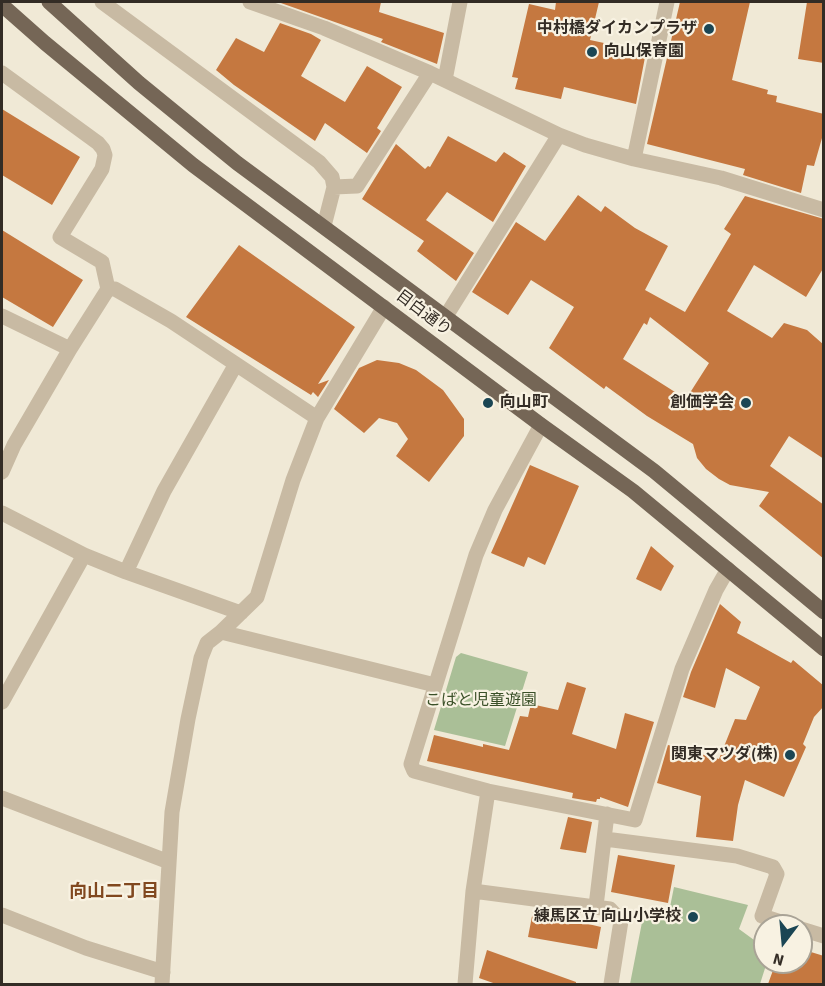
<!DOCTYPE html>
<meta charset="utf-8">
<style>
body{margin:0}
#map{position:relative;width:825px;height:986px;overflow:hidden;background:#f0e9d6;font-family:"Source Sans 3",sans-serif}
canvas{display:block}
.frame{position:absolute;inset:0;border:3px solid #332c25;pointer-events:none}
.north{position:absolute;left:753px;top:914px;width:60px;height:60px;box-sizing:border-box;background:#f8f2e2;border:2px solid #a9a396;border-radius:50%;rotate:196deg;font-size:16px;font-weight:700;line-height:24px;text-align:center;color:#332c25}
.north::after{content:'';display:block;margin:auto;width:21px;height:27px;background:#1b4654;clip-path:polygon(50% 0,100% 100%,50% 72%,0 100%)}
</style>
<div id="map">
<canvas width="825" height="986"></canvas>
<div class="frame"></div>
<div class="north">N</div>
</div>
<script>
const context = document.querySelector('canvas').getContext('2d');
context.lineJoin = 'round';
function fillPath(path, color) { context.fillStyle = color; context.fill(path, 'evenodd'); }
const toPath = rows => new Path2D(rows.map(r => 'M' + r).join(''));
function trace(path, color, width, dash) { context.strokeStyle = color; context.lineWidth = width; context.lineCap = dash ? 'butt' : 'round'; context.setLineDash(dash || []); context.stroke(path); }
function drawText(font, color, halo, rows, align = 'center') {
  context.font = font + ' "Source Sans 3","Noto Sans JP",sans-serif'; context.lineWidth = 4.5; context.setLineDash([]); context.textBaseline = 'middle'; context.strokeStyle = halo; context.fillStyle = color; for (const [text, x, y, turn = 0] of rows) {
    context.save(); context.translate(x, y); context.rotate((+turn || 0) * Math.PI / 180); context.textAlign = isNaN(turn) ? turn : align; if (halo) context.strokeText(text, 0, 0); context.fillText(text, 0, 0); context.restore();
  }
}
const green = toPath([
 [461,653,528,672,505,746,434,730,456,657],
 [674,887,748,905,739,929,765,948,765,962,767,962,760,984,630,984,644,912,668,917]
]);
const building = toPath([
 [278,2,381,2,379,12,444,33,437,64,381,42,383,39],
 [556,2,599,2,590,40,646,52,636,104,564,87,561,99,515,89,518,78,512,77,529,4,555,10],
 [680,2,750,2,732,80,768,90,767,94,777,96,776,102,824,114,824,131,814,166,807,165,801,193,743,175,745,169,647,144],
 [807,2,824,2,824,63,798,59],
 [280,23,311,34,321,40,301,76,345,102,367,66,402,87,377,128,381,131,367,153,325,123,315,141,234,85,216,70,236,38,264,52],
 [2,109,80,157,52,205,2,175],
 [448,136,496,162,504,152,526,166,493,222,447,192,426,220,474,253,456,281,417,251,424,241,362,199,396,144,425,169,428,166,430,167],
 [578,195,601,212,605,206,635,228,668,246,645,290,685,312,731,234,724,229,745,196,824,219,824,267,806,297,754,265,727,311,772,338,784,323,807,330,824,345,824,459,789,436,770,466,824,505,824,559,759,506,769,492,730,485,719,479,706,469,697,458,693,444,647,416,606,386,604,389,549,348,574,307,531,280,508,315,472,292,516,222,545,241],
 [650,317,709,363,686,399,623,359,644,323,647,325],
 [2,230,83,280,53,327,2,297],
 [239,245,355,327,318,384,329,380,318,397,313,392,311,395,186,317],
 [377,360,399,363,416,370,443,390,464,419,464,436,429,482,396,456,408,439,397,423,379,418,364,433,334,409,359,368],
 [530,465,579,486,545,565,528,557,524,567,491,553],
 [651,546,674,566,661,591,636,579],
 [720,604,741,622,737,633,791,663,793,660,824,686,824,706,814,717,803,744,806,747,784,797,745,780,738,805,733,841,696,837,701,796,657,783,668,745,719,759,735,719,746,720,760,687,726,668,715,708,683,697,691,672],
 [567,682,586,688,572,734,616,749,625,713,654,722,628,807,600,797,600,799,597,799,596,802,572,798,573,793,427,761,434,735,483,747,483,744,509,750,520,716,528,717,531,704,558,710],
 [568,817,592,822,586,853,560,849],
 [618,855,675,865,668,903,611,892],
 [533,911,601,927,597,949,528,937],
 [801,949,824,956,824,984,768,984,776,962,801,962],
 [487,950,576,982,576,984,496,984,479,978]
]);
const minor = toPath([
 [102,2,319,162,332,177,334,187,324,226],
 [250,2,324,28,430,73,559,135,585,145,634,159,721,178,824,210],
 [2,73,98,143,103,149,105,155,102,169,60,237,102,262,108,289,70,349,14,445,2,472],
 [445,80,460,2],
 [634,159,667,2],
 [334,187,357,186,430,73],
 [108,289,115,289,171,321,317,418],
 [2,316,70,349],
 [446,316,559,135],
 [541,425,495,510,476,555,411,764,414,771,488,791,635,820,682,669,716,590,728,569],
 [2,513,84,555,126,572,241,613],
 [126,572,164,491,236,364],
 [221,632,435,685],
 [2,702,84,555],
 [2,798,169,862],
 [605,839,737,856,773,867,777,874,762,916,793,926],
 [473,891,610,909,621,921,611,984],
 [596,906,607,814],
 [2,915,86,948,163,972],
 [801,929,824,936],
 [162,984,172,812,188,719,201,658,207,643,221,632,257,597,293,480,317,418,384,307],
 [465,984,473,891,488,791]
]);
const major = toPath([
 [49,2,139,83,237,163,654,471,824,612],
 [2,5,45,43,193,165,541,425,633,491,824,649]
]);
const markers = [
 [709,29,6,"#1b4654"],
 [592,52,6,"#1b4654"],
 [488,403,6,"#1b4654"],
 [746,403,6,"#1b4654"],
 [790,755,6,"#1b4654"],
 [693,917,6,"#1b4654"]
];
const poiNames = [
 ["中村橋ダイカンプラザ",697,29],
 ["向山保育園",604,52,"left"],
 ["向山町",500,403,"left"],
 ["創価学会",734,403],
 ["関東マツダ(株)",778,755],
 ["練馬区立 向山小学校",681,917]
];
const streetNames = [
 ["目白通り",423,314,37]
];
const parkNames = [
 ["こばと児童遊園",481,701]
];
const neighbourhoodNames = [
 ["向山二丁目",114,893]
];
fillPath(green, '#aabf97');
fillPath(building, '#c57840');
trace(minor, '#c8baa3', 15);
trace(major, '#756656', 15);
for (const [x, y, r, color] of markers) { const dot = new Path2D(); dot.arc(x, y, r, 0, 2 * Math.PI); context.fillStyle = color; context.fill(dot); trace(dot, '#f8f2e2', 2); }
drawText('bold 16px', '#332c25', '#f8f2e2', poiNames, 'right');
drawText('16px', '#332c25', '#f8f2e2', streetNames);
drawText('16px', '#3b5129', '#f8f2e2', parkNames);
drawText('bold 18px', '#81481f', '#f8f2e2', neighbourhoodNames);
</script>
